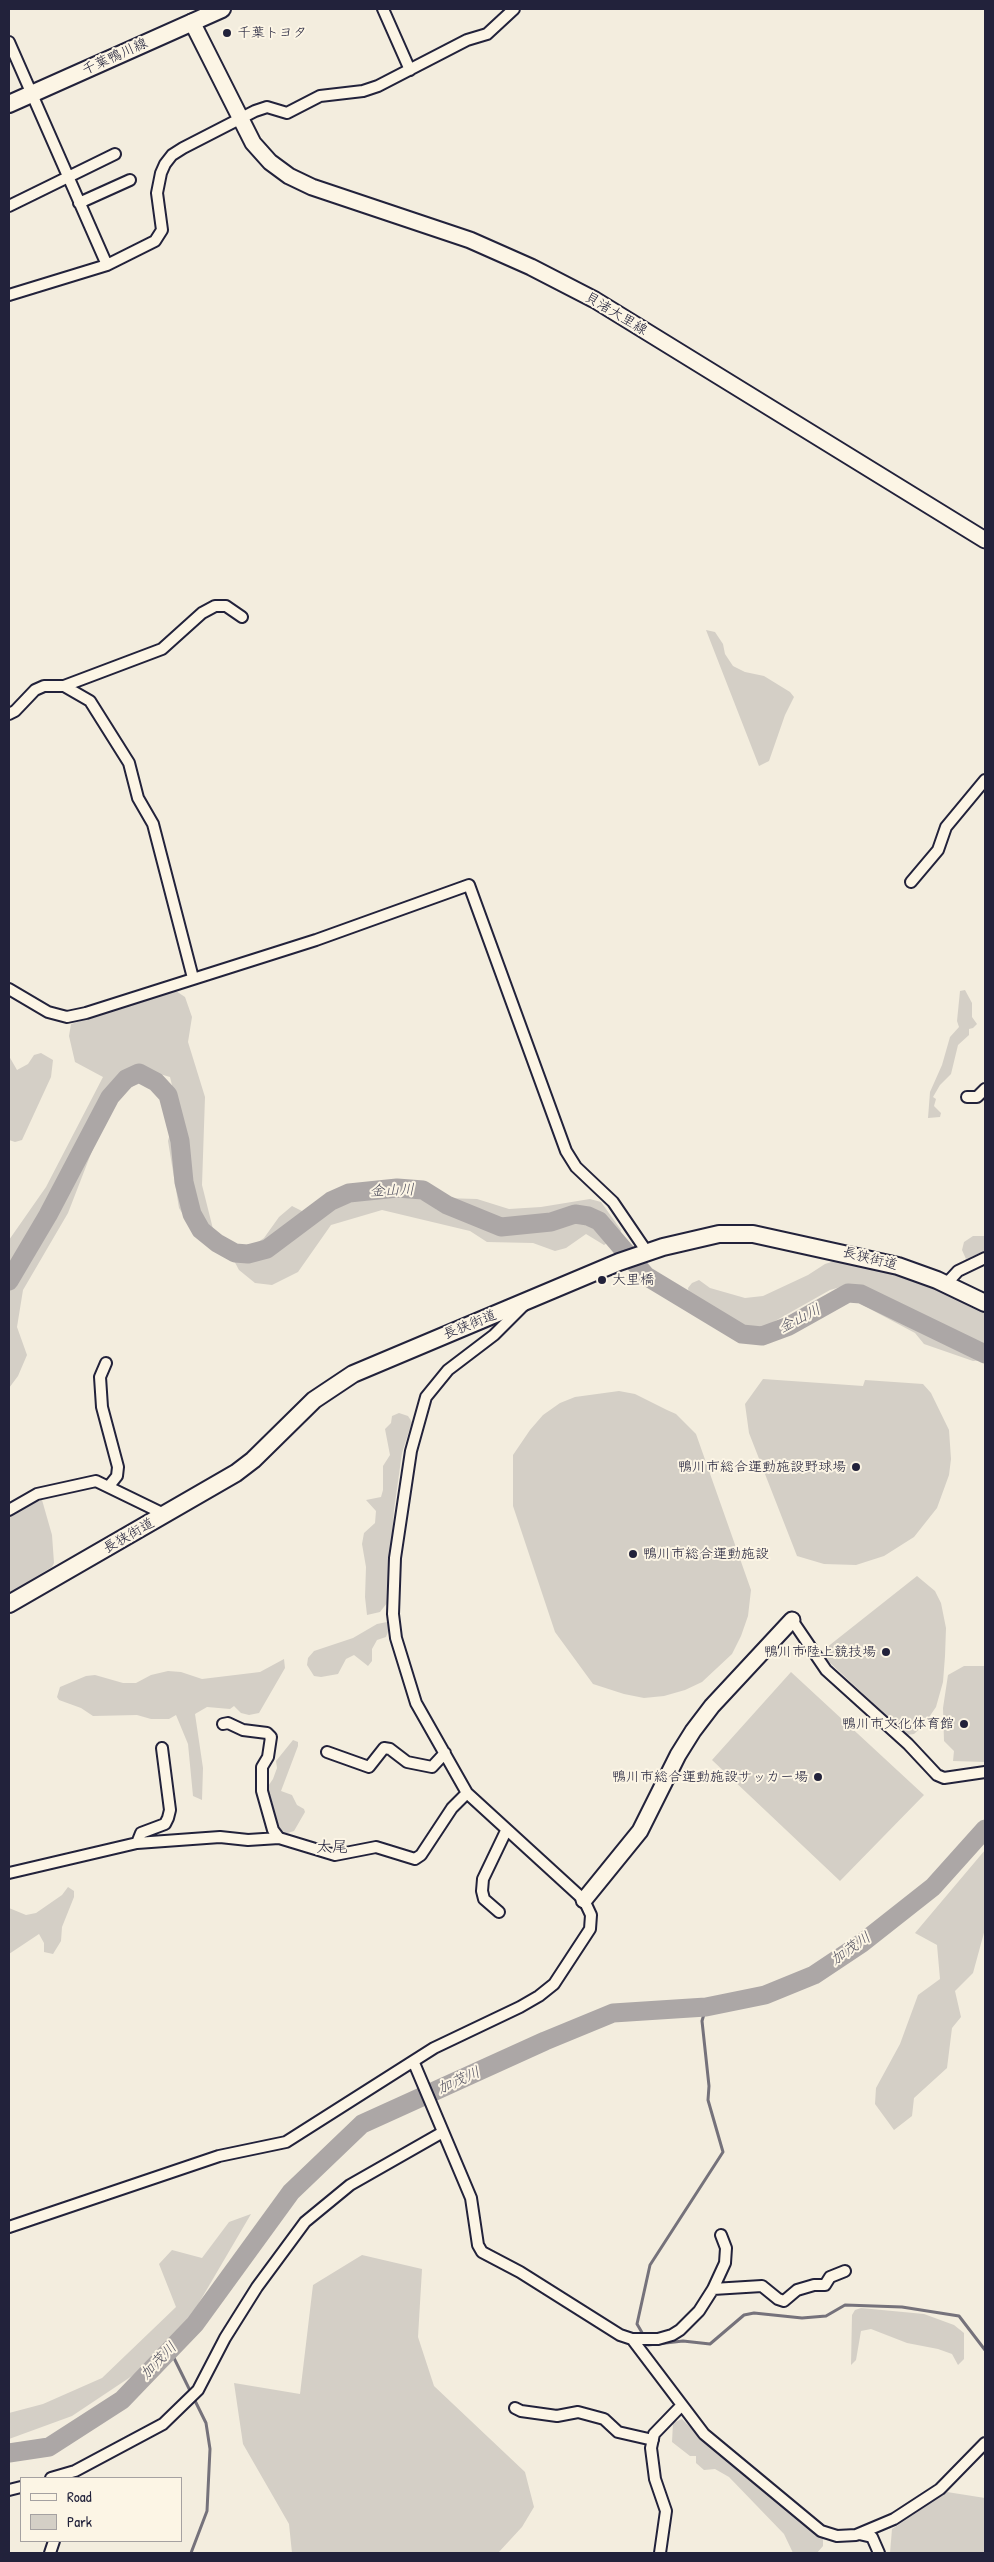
<!DOCTYPE html>
<meta charset="utf-8">
<style>
body{margin:0}
#map{position:relative;width:994px;height:2562px;overflow:hidden;background:#f3edde;font-family:"Patrick Hand",sans-serif}
canvas{display:block}
.frame{position:absolute;inset:0;border:10px solid #22223b;pointer-events:none}
.legend{position:absolute;left:20px;top:2477px;width:162px;height:65px;box-sizing:border-box;background:#fcf5e5;border:1px solid #a5a1a1;margin:0;padding:6px 9px;list-style:none;font-size:15px;color:#22223b}
.legend li{display:flex;align-items:center;gap:10px;height:25px}
.legend b{width:25px;border:1px solid #a5a1a1}
</style>
<div id="map">
<canvas width="994" height="2562"></canvas>
<div class="frame"></div>
<ul class="legend">
<li><b style="height:6px;background:#fcf5e5"></b>Road</li>
<li><b style="height:14px;background:#d4cfc6"></b>Park</li>
</ul>
</div>
<script>
const context = document.querySelector('canvas').getContext('2d');
context.lineJoin = 'round';
function fillPath(path, color) { context.fillStyle = color; context.fill(path, 'evenodd'); }
const toPath = rows => new Path2D(rows.map(r => 'M' + r).join(''));
function trace(path, color, width, dash) { context.strokeStyle = color; context.lineWidth = width; context.lineCap = dash ? 'butt' : 'round'; context.setLineDash(dash || []); context.stroke(path); }
function drawText(font, color, halo, rows, align = 'center') {
  context.font = font + ' "Patrick Hand","Klee One",sans-serif'; context.lineWidth = 4; context.setLineDash([]); context.textBaseline = 'middle'; context.strokeStyle = halo; context.fillStyle = color; for (const [text, x, y, turn = 0] of rows) {
    context.save(); context.translate(x, y); context.rotate((+turn || 0) * Math.PI / 180); context.textAlign = isNaN(turn) ? turn : align; if (halo) context.strokeText(text, 0, 0); context.fillText(text, 0, 0); context.restore();
  }
}
const green = toPath([
 [706,630,715,632,723,644,725,654,733,666,745,672,764,676,790,692,794,697,785,715,769,761,759,766],
 [965,990,972,1003,972,1017,977,1024,973,1028,969,1029,969,1035,958,1045,951,1074,940,1085,933,1097,936,1099,934,1106,941,1113,940,1117,928,1118,930,1092,942,1065,950,1037,959,1027,957,1021,960,991],
 [176,991,185,997,192,1017,188,1042,205,1097,202,1185,214,1233,192,1229,179,1208,168,1141,177,1106,170,1077,153,1072,111,1102,68,1213,23,1290,17,1327,27,1355,18,1376,9,1388,9,1240,46,1187,103,1077,75,1062,69,1036,71,1024],
 [41,1053,53,1060,51,1077,22,1140,15,1142,9,1140,9,1056,17,1070,28,1064,34,1055],
 [407,1180,432,1187,433,1202,437,1210,444,1198,477,1199,509,1209,541,1207,590,1199,601,1202,621,1230,619,1236,604,1245,586,1234,566,1248,555,1251,533,1243,487,1242,470,1231,382,1210,331,1225,298,1272,272,1285,255,1283,239,1270,232,1257,241,1249,251,1247,264,1238,279,1217,292,1206,304,1212,349,1188,373,1182],
 [973,1236,985,1236,985,1251,966,1259,962,1250,964,1242],
 [841,1259,871,1264,931,1285,985,1312,985,1360,973,1361,924,1344,915,1333,855,1301,851,1284,830,1290,768,1325,753,1329,735,1325,700,1299,689,1294,688,1288,692,1283,699,1280,710,1288,745,1298,763,1296,808,1275,825,1264],
 [763,1379,863,1386,865,1380,923,1384,931,1393,949,1430,951,1459,949,1475,937,1508,914,1537,884,1556,856,1565,824,1564,797,1556,749,1433,745,1404],
 [619,1391,635,1394,667,1410,676,1414,696,1434,751,1590,748,1616,741,1636,732,1654,702,1682,685,1690,664,1696,644,1698,624,1694,593,1684,555,1632,513,1506,513,1455,530,1430,543,1415,560,1403,575,1397],
 [399,1413,408,1416,412,1422,402,1453,394,1510,387,1603,380,1612,367,1615,365,1597,366,1567,362,1544,364,1533,375,1523,376,1511,366,1500,381,1497,383,1490,383,1466,390,1455,385,1429,391,1423,392,1416],
 [38,1500,42,1500,52,1535,54,1563,52,1567,9,1593,9,1515],
 [917,1576,935,1591,941,1603,946,1628,945,1656,943,1682,936,1707,923,1726,914,1734,907,1735,826,1659,826,1648],
 [387,1622,389,1629,386,1637,377,1640,372,1649,372,1661,368,1666,354,1655,346,1659,338,1674,321,1677,314,1676,307,1665,308,1658,314,1651,353,1638,377,1624],
 [284,1659,285,1668,259,1713,249,1715,241,1713,234,1706,230,1709,207,1707,195,1714,203,1768,202,1800,193,1796,188,1744,176,1715,169,1719,151,1719,137,1715,93,1716,81,1708,59,1700,57,1697,60,1687,86,1676,95,1675,123,1683,136,1683,151,1675,168,1671,181,1672,202,1679,260,1672],
 [964,1666,985,1666,985,1762,953,1761,954,1751,944,1741,943,1708,948,1675],
 [791,1672,924,1795,840,1881,712,1760],
 [293,1740,298,1742,298,1746,281,1791,292,1795,297,1805,304,1809,305,1812,294,1831,281,1835,275,1828,273,1809,270,1805,266,1789,273,1779,277,1768,276,1761],
 [985,1850,985,1929,973,1973,955,1991,961,2017,952,2028,947,2068,914,2098,912,2116,894,2130,875,2104,876,2088,900,2044,918,1995,940,1979,937,1945,915,1933],
 [68,1887,74,1891,74,1897,62,1927,61,1941,53,1954,44,1952,44,1943,39,1934,9,1954,9,1908,26,1915,36,1913,62,1895],
 [251,2214,193,2313,141,2370,72,2416,9,2439,9,2413,43,2404,102,2378,176,2307,159,2264,172,2250,202,2258,229,2222],
 [362,2255,422,2269,418,2337,434,2386,525,2472,534,2507,522,2527,498,2553,292,2553,289,2524,243,2444,234,2383,300,2394,313,2285],
 [861,2308,924,2314,954,2325,964,2333,964,2359,958,2365,952,2354,938,2349,907,2343,871,2329,861,2331,856,2360,851,2365,852,2315,855,2310],
 [682,2419,710,2447,823,2538,823,2546,817,2553,793,2553,784,2534,729,2477,715,2469,704,2470,696,2463,696,2456,690,2456,672,2442,673,2423],
 [947,2492,985,2498,985,2553,890,2553,892,2529]
]);
const stream = toPath([
 [644,2336,637,2324,650,2265,723,2152,708,2100,709,2086,702,2021,706,2007],
 [647,2342,648,2345,683,2341,710,2344,744,2315,754,2313,802,2318,826,2316,845,2305,902,2307,959,2316,985,2350],
 [170,2350,206,2423,210,2449,207,2511,191,2553]
]);
const river = toPath([
 [9,1281,48,1215,110,1097,126,1079,139,1073,156,1082,168,1095,180,1141,184,1182,192,1214,201,1230,217,1243,235,1253,248,1254,267,1249,331,1201,349,1193,397,1188,423,1190,447,1205,501,1227,551,1222,575,1214,588,1216,599,1221,646,1276,742,1334,762,1336,789,1326,848,1293,861,1294,985,1354],
 [9,2453,49,2447,122,2400,195,2324,291,2192,362,2124,545,2041,613,2013,706,2007,765,1995,814,1975,862,1943,933,1887,985,1829]
]);
const street = toPath([
 [383,9,410,70],
 [9,42,107,265],
 [79,203,130,180],
 [9,206,115,154],
 [9,295,107,265,155,241,162,230,157,193,161,173,165,164,172,155,183,148,255,111,267,107,287,113,320,96,363,91,378,86,467,40,487,34,514,9],
 [64,686,90,701,129,763,138,798,153,824,193,978],
 [9,714,15,711,35,690,44,686,64,686,162,649,202,613,215,606,226,606,242,617],
 [911,882,938,850,946,827,985,780],
 [9,989,48,1012,67,1017,86,1013,316,940,469,885,566,1151,576,1167,613,1202,647,1252],
 [967,1097,977,1097,985,1089],
 [946,1284,958,1271,985,1258],
 [106,1363,100,1377,102,1407,118,1467,117,1476,109,1486],
 [9,1510,37,1494,96,1481,166,1515],
 [792,1620,826,1670,908,1744,937,1775,944,1778,985,1772],
 [223,1724,228,1723,243,1730,267,1733,271,1737,268,1757,262,1767,262,1791,273,1830,279,1838],
 [327,1752,369,1767,384,1748,390,1749,407,1762,432,1767,445,1753],
 [137,1843,141,1833,165,1824,168,1818,170,1810,162,1748],
 [9,1873,137,1843,220,1837,248,1840,279,1838,335,1855,376,1847,415,1859,421,1855,452,1808,467,1793],
 [499,1912,484,1899,482,1891,483,1879,506,1831],
 [414,2063,471,2198,478,2245,482,2252,520,2272,620,2335,632,2339,704,2434,821,2531,837,2536,856,2535,894,2519,940,2489,985,2443],
 [9,2227,219,2156,286,2142,434,2048,520,2007,539,1996,554,1984,590,1929,591,1915,584,1900,467,1793,416,1703,396,1638,393,1614,395,1558,411,1451,426,1397,448,1370,494,1335,525,1304],
 [713,2289,762,2286,778,2299,784,2301,797,2290,814,2285,825,2285,830,2277,845,2271],
 [632,2339,658,2339,672,2335,680,2330,699,2311,713,2289,725,2263,726,2248,721,2235],
 [515,2408,521,2411,557,2416,578,2412,604,2419,618,2432,653,2440],
 [51,2478,75,2471,163,2424,198,2390,225,2338,257,2287,305,2222,350,2185,443,2132],
 [9,2490,21,2487],
 [859,2534,872,2537,879,2553],
 [50,2553,54,2541],
 [660,2553,666,2511,655,2479,651,2448,654,2434,682,2405]
]);
const secondary = toPath([
 [192,22,253,143,270,162,289,176,312,187,470,240,531,267,595,300,985,540],
 [584,1900,640,1831,678,1755,693,1731,712,1706,792,1620]
]);
const primary = toPath([
 [9,104,222,9],
 [9,1604,236,1473,253,1460,314,1400,353,1374,619,1262,663,1247,719,1234,753,1234,898,1266,937,1280,985,1303]
]);
const markers = [
 [227,33,5,"#22223b"],
 [602,1280,5,"#22223b"],
 [856,1467,5,"#22223b"],
 [633,1554,5,"#22223b"],
 [886,1652,5,"#22223b"],
 [964,1724,5,"#22223b"],
 [818,1777,5,"#22223b"]
];
const poiNames = [
 ["千葉トヨタ",237,33,"left"],
 ["大里橋",612,1280,"left"],
 ["鴨川市総合運動施設野球場",846,1467],
 ["鴨川市総合運動施設",643,1554,"left"],
 ["鴨川市陸上競技場",876,1652],
 ["鴨川市文化体育館",954,1724],
 ["鴨川市総合運動施設サッカー場",808,1777]
];
const streetNames = [
 ["千葉鴨川線",115,57,-24],
 ["貝渚大里線",616,314,31],
 ["長狭街道",870,1259,14],
 ["長狭街道",470,1325,-22],
 ["長狭街道",129,1536,-30]
];
const waterNames = [
 ["金山川",392,1191,-2],
 ["金山川",800,1319,-27],
 ["加茂川",851,1949,-35],
 ["加茂川",459,2081,-24],
 ["加茂川",159,2361,-46]
];
const quarterNames = [
 ["太尾",332,1848]
];
fillPath(green, '#d4cfc6');
trace(stream, '#75727b', 3);
trace(river, '#aca7a6', 19);
trace(street, '#22223b', 14);
trace(secondary, '#22223b', 19);
trace(primary, '#22223b', 20);
trace(street, '#fcf5e5', 10);
trace(secondary, '#fcf5e5', 15);
trace(primary, '#fcf5e5', 16);
for (const [x, y, r, color] of markers) { const dot = new Path2D(); dot.arc(x, y, r, 0, 2 * Math.PI); context.fillStyle = color; context.fill(dot); trace(dot, '#fcf5e5', 2); }
drawText('14px', '#22223b', '#fcf5e5', poiNames, 'right');
drawText('14px', '#22223b', '#fcf5e5', streetNames);
drawText('italic 15px', '#525160', '#fcf5e5', waterNames);
drawText('16px', '#22223b', '#fcf5e5', quarterNames);
</script>
